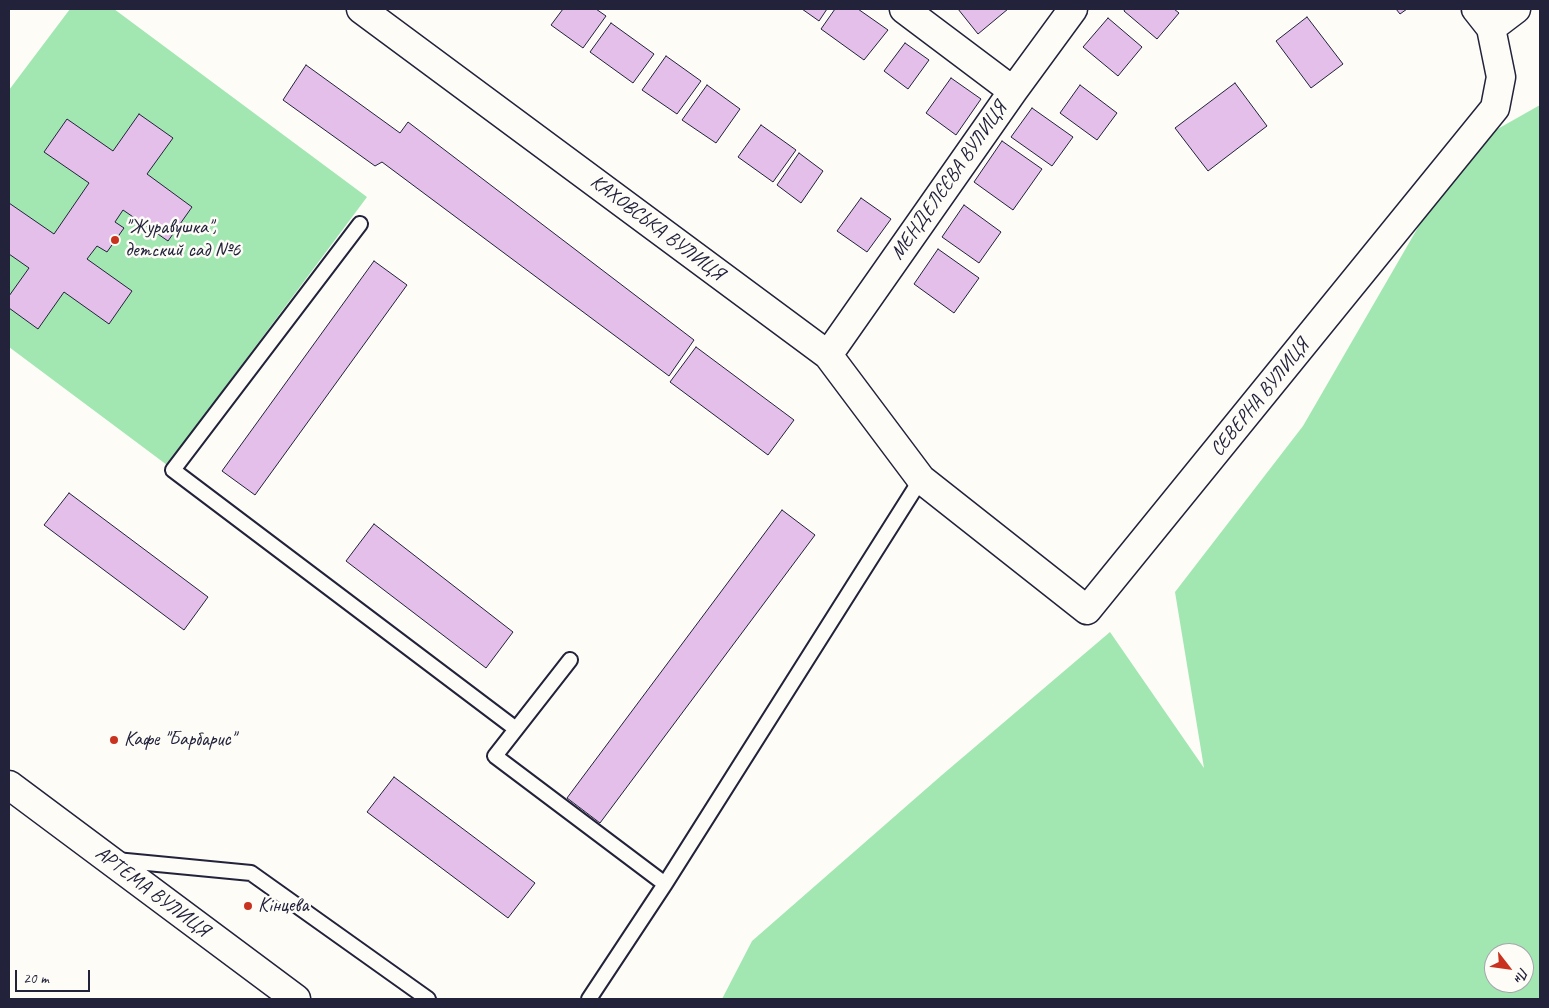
<!DOCTYPE html>
<meta charset="utf-8">
<style>
body{margin:0}
#map{position:relative;width:1549px;height:1008px;overflow:hidden;background:#fdfcf7;font-family:Caveat,sans-serif}
canvas{display:block}
.frame{position:absolute;inset:0;border:10px solid #22223b;pointer-events:none}
.north{position:absolute;left:1484px;top:943px;width:50px;height:50px;box-sizing:border-box;background:#fdfcf7;border:1px solid #a5a5ac;border-radius:50%;rotate:120deg;font-size:14px;font-weight:700;line-height:20px;text-align:center;color:#22223b}
.north::after{content:'';display:block;margin:auto;width:18px;height:22px;background:#c8321e;clip-path:polygon(50% 0,100% 100%,50% 72%,0 100%)}
.scale{position:absolute;left:15px;top:970px;width:75px;height:22px;box-sizing:border-box;border:2px solid #22223b;border-top:0;padding-left:6px;font-size:15px;line-height:18px;white-space:nowrap;color:#22223b;-webkit-text-stroke:4px #fdfcf7;paint-order:stroke}
</style>
<div id="map">
<canvas width="1549" height="1008"></canvas>
<div class="frame"></div>
<div class="north">Пн</div>
<div class="scale">20 m</div>
</div>
<script>
const context = document.querySelector('canvas').getContext('2d');
context.lineJoin = 'round';
function fillPath(path, color) { context.fillStyle = color; context.fill(path, 'evenodd'); }
const toPath = rows => new Path2D(rows.map(r => 'M' + r).join(''));
function trace(path, color, width, dash) { context.strokeStyle = color; context.lineWidth = width; context.lineCap = dash ? 'butt' : 'round'; context.setLineDash(dash || []); context.stroke(path); }
function drawText(font, color, halo, rows, align = 'center') {
  context.font = font + ' Caveat,sans-serif'; context.lineWidth = 5; context.setLineDash([]); context.textBaseline = 'middle'; context.strokeStyle = halo; context.fillStyle = color; for (const [text, x, y, turn = 0] of rows) {
    context.save(); context.translate(x, y); context.rotate((+turn || 0) * Math.PI / 180); context.textAlign = isNaN(turn) ? turn : align; if (halo) context.strokeText(text, 0, 0); context.fillText(text, 0, 0); context.restore();
  }
}
const green = toPath([
 [70,9,114,9,367,197,167,465,9,347,9,90],
 [1540,105,1540,999,722,999,752,941,942,775,1110,632,1204,768,1175,592,1303,426,1464,148],
 [1494,953,1524,953,1524,983,1494,983]
]);
const building = toPath([
 [563,9,596,9,606,16,583,48,551,25,563,9],
 [802,9,827,9,819,21,802,9],
 [835,9,858,9,888,30,864,60,821,29,835,9],
 [958,9,1008,9,978,34,958,9],
 [1125,9,1174,9,1179,13,1157,39,1124,11,1125,9],
 [1396,9,1407,9,1400,14,1396,9],
 [1307,17,1343,64,1311,88,1276,41,1307,17],
 [1108,18,1142,47,1118,76,1083,47,1108,18],
 [611,23,654,54,633,83,590,52,611,23],
 [905,43,929,60,908,89,884,71,905,43],
 [666,56,701,81,677,114,642,90,666,56],
 [306,65,400,133,408,122,694,340,669,376,382,162,375,166,283,100,306,65],
 [951,78,981,99,956,135,926,113,951,78],
 [1235,83,1267,126,1208,171,1175,128,1235,83],
 [707,85,740,109,716,143,682,120,707,85],
 [1080,85,1117,113,1097,140,1060,113,1080,85],
 [1032,108,1073,137,1052,166,1011,137,1032,108],
 [139,114,173,138,147,174,192,207,168,241,123,210,115,222,124,228,107,252,97,246,87,259,132,291,109,324,64,292,38,329,9,308,9,296,29,268,9,254,9,203,54,234,89,183,44,152,67,119,113,151,139,114],
 [761,125,796,150,773,182,738,157,761,125],
 [1002,141,1042,169,1013,210,974,182,1002,141],
 [799,153,823,171,801,203,777,185,799,153],
 [861,198,891,219,867,252,837,231,861,198],
 [964,205,1001,232,979,263,942,237,964,205],
 [938,249,979,278,954,313,914,284,938,249],
 [374,261,407,285,255,495,222,471,374,261],
 [696,347,794,420,768,455,670,382,696,347],
 [69,493,208,597,184,630,44,525,69,493],
 [782,510,815,535,600,823,567,798,782,510],
 [374,524,513,632,486,668,346,561,374,524],
 [394,777,535,883,508,918,367,812,394,777]
]);
const service = toPath([
 [360,224,173,470,516,729],
 [570,660,495,756,665,884],
 [116,860,251,873,428,999],
 [589,999,665,884,921,479]
]);
const minor = toPath([
 [361,9,828,355,921,479,1087,610,1495,108,1501,77,1491,28,1516,9],
 [904,9,1013,91],
 [1476,9,1491,28],
 [828,355,1013,91,1073,9]
]);
const secondary = toPath([
 [9,785,296,999]
]);
const markers = [
 [115,240,5,"#c8321e"],
 [114,740,5,"#c8321e"],
 [248,906,5,"#c8321e"]
];
const streetNames = [
 ["МЕНДЕЛЄЄВА ВУЛИЦЯ",949,181,-55],
 ["КАХОВСЬКА ВУЛИЦЯ",657,228,37],
 ["СЕВЕРНА ВУЛИЦЯ",1260,398,-51],
 ["АРТЕМА ВУЛИЦЯ",152,892,37]
];
const poiNames = [
 ["\"Журавушка\",",125,228],
 ["детский сад №6",125,251],
 ["Кафе \"Барбарис\"",124,740],
 ["Кінцева",258,906]
];
fillPath(green, '#a2e7b2');
fillPath(building, '#e3bfe9');
trace(building, '#22223b', 1);
trace(service, '#22223b', 18);
trace(minor, '#22223b', 31);
trace(secondary, '#22223b', 31);
trace(service, '#fdfcf7', 14);
trace(minor, '#fdfcf7', 28);
trace(secondary, '#fdfcf7', 28);
for (const [x, y, r, color] of markers) { const dot = new Path2D(); dot.arc(x, y, r, 0, 2 * Math.PI); context.fillStyle = color; context.fill(dot); trace(dot, '#fdfcf7', 2); }
drawText('20px', '#22223b', '#fdfcf7', streetNames);
drawText('20px', '#22223b', '#fdfcf7', poiNames, 'left');
</script>
